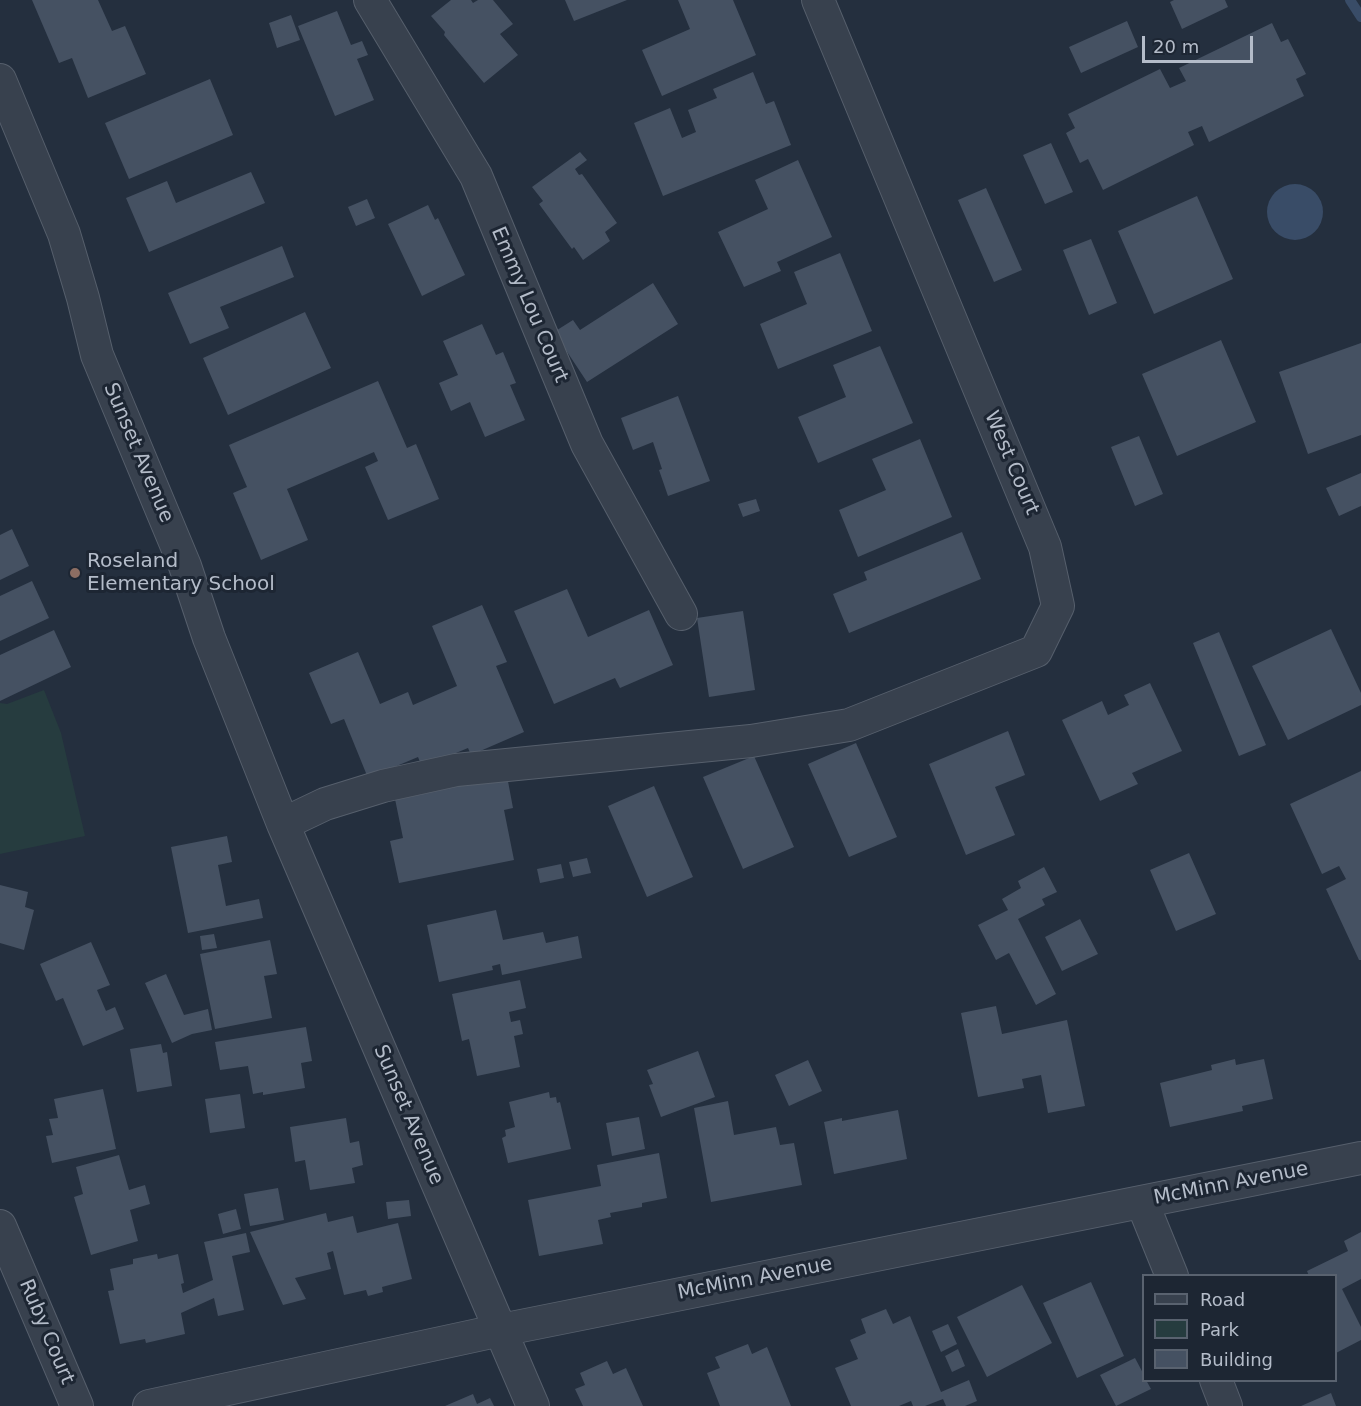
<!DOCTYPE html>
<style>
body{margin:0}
#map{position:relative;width:1361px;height:1406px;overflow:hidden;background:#242f3e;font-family:"DejaVu Sans",sans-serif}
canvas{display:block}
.legend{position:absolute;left:1142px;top:1274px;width:195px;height:108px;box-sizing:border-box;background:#1d2633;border:2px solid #59626f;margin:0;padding:8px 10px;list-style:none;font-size:18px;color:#b4bcc9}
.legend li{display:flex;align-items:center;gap:12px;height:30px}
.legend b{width:30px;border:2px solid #59626f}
.scale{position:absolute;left:1142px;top:36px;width:111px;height:27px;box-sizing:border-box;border:3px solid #b4bcc9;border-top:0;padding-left:8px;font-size:18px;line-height:21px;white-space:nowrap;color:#b4bcc9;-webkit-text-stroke:4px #1d2633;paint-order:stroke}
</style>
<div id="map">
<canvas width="1361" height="1406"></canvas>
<ul class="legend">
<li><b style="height:8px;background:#38414e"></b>Road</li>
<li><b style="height:16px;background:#263c3f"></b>Park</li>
<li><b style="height:16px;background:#455162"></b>Building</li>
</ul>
<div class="scale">20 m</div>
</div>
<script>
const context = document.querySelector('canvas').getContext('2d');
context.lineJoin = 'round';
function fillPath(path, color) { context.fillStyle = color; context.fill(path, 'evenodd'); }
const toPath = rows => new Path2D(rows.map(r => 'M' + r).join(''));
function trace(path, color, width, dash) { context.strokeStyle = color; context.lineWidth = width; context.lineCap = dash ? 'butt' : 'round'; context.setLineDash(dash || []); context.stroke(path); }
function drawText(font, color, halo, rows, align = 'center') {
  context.font = font + ' "DejaVu Sans",sans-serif'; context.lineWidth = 6; context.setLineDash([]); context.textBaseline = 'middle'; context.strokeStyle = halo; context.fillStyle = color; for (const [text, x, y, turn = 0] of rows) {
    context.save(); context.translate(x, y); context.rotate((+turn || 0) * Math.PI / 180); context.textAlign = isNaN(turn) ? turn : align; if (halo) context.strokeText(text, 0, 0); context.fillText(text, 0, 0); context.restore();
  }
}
const green = toPath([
 [44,690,61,733,85,836,0,854,0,703,7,704]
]);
const water = toPath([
 '1267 212a28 28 0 1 1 56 0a28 28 0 1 1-56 0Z'
]);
const stream = toPath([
 [1350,0,1361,17]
]);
const building = toPath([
 [32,0,98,0,112,31,125,26,146,74,88,98,72,58,59,63],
 [451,0,471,0,473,3,478,0,493,0,513,24,500,34,518,55,484,83,444,35,445,32,431,16],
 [565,0,627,0,574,21],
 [678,0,733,0,756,55,662,96,642,50,690,29],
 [1174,0,1225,0,1228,7,1182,29,1170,2],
 [337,11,351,45,362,41,368,55,357,59,374,100,335,116,298,26],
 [291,15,300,40,277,48,269,23],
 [1127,21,1138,47,1081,73,1069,47],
 [1272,23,1281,42,1288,39,1306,74,1296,79,1304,96,1209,142,1202,126,1188,132,1194,145,1103,190,1088,159,1080,163,1066,133,1075,128,1068,114,1160,69,1170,88,1186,81,1179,68],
 [753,72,766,104,774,101,791,145,663,196,634,123,670,108,682,138,696,132,688,110,717,98,713,89],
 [210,79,233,135,129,179,105,123],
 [1051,143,1073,192,1045,204,1023,155],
 [580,152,587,160,575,169,579,175,582,174,617,223,605,232,610,241,583,260,574,247,572,249,539,204,543,201,532,187],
 [798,160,832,237,777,262,781,271,744,287,718,232,768,209,755,180],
 [251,172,265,203,149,252,126,198,167,181,176,203],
 [986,188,1022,270,994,282,958,200],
 [1197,196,1233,279,1154,314,1118,231],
 [367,199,375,218,356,226,348,207],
 [428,205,435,220,438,218,465,275,422,296,388,224],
 [1091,239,1117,303,1089,315,1063,250],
 [282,246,294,277,220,307,229,328,190,344,168,293],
 [840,253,872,331,778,369,760,324,807,304,794,272],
 [653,283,678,324,587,382,554,332,573,320,580,330],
 [305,312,331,368,228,415,203,358],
 [482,324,496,355,503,352,516,383,510,385,525,420,485,437,470,402,451,411,439,383,458,375,443,341],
 [1221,340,1256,422,1177,456,1142,374],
 [1361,343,1361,435,1308,454,1279,372],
 [880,346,913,423,818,463,798,417,846,397,833,365],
 [378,381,407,448,416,444,439,499,388,520,365,467,378,461,374,452,287,489,308,540,261,560,233,493,247,487,229,445],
 [678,396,710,481,668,496,659,470,662,469,653,442,633,450,621,418],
 [1139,436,1163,494,1135,506,1111,447],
 [920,439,952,517,858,557,839,510,886,490,872,459],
 [1361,473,1361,506,1339,516,1326,488],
 [756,499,760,511,743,517,738,504],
 [12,529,29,566,0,580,0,535],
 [962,532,981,579,849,633,833,594,867,580,864,572],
 [32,581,49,618,0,641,0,596],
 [567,589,588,637,649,610,673,665,620,688,615,678,554,704,514,611],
 [482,605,507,662,496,666,524,732,471,755,468,748,422,767,418,757,368,778,344,719,331,724,309,673,358,652,380,704,408,692,413,705,457,686,432,626],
 [743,611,755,690,709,697,697,618],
 [1331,629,1361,693,1361,705,1288,740,1252,666],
 [54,630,71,667,0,701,0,655],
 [1219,632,1266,745,1239,756,1193,643],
 [1150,683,1182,751,1132,773,1138,784,1100,801,1062,720,1102,701,1108,715,1129,705,1124,695],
 [1008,731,1025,775,995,787,1015,835,966,855,929,764],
 [856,743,897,837,849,857,808,764],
 [754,756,794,847,743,869,703,777],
 [1361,771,1361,960,1359,960,1326,889,1346,879,1339,866,1322,874,1290,804],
 [507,776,513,808,504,810,514,860,399,883,390,841,403,838,395,799],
 [654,786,693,877,647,897,608,806],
 [227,836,232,862,218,865,226,906,259,899,263,918,188,933,171,847],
 [1189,853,1216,914,1176,931,1150,870],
 [587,858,591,873,573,877,569,862],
 [561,864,564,878,540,883,537,869],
 [1044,867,1057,892,1042,899,1045,905,1018,919,1056,994,1036,1005,1009,953,996,960,978,925,1008,910,1002,899,1021,888,1018,881],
 [0,885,28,892,25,907,34,910,24,950,0,943],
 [496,910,503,940,543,932,546,943,578,936,582,958,502,975,500,964,492,966,493,970,439,982,427,925],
 [1080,919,1098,954,1062,971,1045,937],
 [214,934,217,948,202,950,200,936],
 [270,940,277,974,264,976,272,1018,215,1029,200,954],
 [91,942,110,985,97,990,106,1011,115,1007,124,1029,83,1046,63,998,56,1001,40,964],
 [166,974,184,1015,208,1009,212,1030,192,1034,172,1043,145,983],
 [520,980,526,1008,509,1012,511,1022,520,1020,523,1034,514,1036,520,1067,477,1076,469,1039,462,1041,452,994],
 [996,1006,1002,1034,1067,1020,1085,1106,1048,1113,1041,1075,1022,1079,1024,1088,978,1097,961,1013],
 [306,1027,312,1061,301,1063,305,1088,263,1095,263,1092,253,1094,248,1066,220,1070,215,1042],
 [161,1044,163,1053,167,1052,172,1086,137,1092,130,1049],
 [698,1051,715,1097,661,1117,649,1085,653,1084,647,1070],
 [1235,1059,1236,1065,1264,1059,1273,1099,1242,1106,1243,1111,1170,1127,1160,1083,1212,1070,1211,1065],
 [808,1060,822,1091,789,1106,775,1075],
 [103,1089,116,1149,52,1163,46,1136,53,1135,49,1119,58,1118,54,1099],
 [549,1092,550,1098,556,1097,557,1103,560,1102,571,1149,508,1163,502,1138,506,1136,505,1130,515,1127,509,1102],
 [240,1094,245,1128,210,1133,205,1099],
 [728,1101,734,1135,776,1127,780,1145,794,1143,802,1185,711,1202,694,1108],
 [898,1110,907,1159,834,1174,824,1122,842,1118,842,1121],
 [639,1117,645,1149,612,1156,606,1123],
 [346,1118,350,1143,359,1141,363,1165,352,1168,355,1183,310,1190,305,1160,295,1162,290,1127],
 [659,1153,667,1198,642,1203,642,1207,610,1213,611,1217,598,1220,603,1244,539,1256,528,1200,601,1186,597,1165],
 [119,1155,129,1190,145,1185,150,1204,130,1210,138,1241,91,1255,74,1197,83,1194,76,1167],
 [278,1188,284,1220,250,1226,244,1194],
 [409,1200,411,1216,388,1219,386,1202],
 [236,1209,241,1229,223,1234,218,1214],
 [326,1213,328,1222,353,1216,357,1233,398,1223,412,1279,382,1287,383,1292,368,1296,366,1290,344,1295,333,1251,327,1253,331,1269,295,1278,306,1299,283,1305,250,1232],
 [1361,1232,1361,1279,1342,1289,1361,1327,1361,1340,1336,1353,1336,1276,1309,1276,1307,1271,1348,1251,1344,1241],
 [246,1233,250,1252,232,1256,244,1310,218,1316,214,1298,181,1313,185,1334,146,1343,145,1339,120,1344,108,1291,114,1290,110,1269,133,1264,133,1259,157,1254,158,1259,178,1254,184,1283,181,1284,183,1293,213,1280,204,1242],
 [1091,1282,1124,1356,1077,1378,1043,1303],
 [1022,1285,1052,1343,987,1377,957,1317],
 [886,1309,893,1324,910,1316,941,1392,969,1380,977,1401,965,1406,946,1406,943,1399,925,1406,913,1406,911,1401,899,1406,851,1406,835,1368,858,1359,850,1340,866,1333,861,1319],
 [948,1324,957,1344,941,1352,932,1331],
 [748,1344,752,1354,767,1347,791,1406,720,1406,707,1373,720,1368,715,1357],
 [958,1349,965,1366,952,1372,945,1356],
 [1135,1358,1144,1375,1144,1380,1146,1380,1151,1389,1116,1406,1100,1375],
 [607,1361,613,1374,626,1368,643,1406,583,1406,575,1389,585,1385,580,1373],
 [1331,1393,1336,1406,1301,1406],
 [473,1394,477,1404,490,1398,494,1406,445,1406]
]);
const street = toPath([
 [370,0,476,176,587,444,681,614],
 [0,80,64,234,83,298,97,355,185,566,209,638,283,824,533,1406],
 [283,824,325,804,383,786,456,770,751,741,849,725,1036,651,1058,606,1045,547,818,0],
 [1142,1202,1172,1276],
 [0,1226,77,1406],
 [1216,1380,1226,1406],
 [149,1406,501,1330,1361,1158]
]);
const markers = [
 [75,573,6,"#8d6e63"]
];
const streetNames = [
 ["Emmy Lou Court",529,305,67],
 ["Sunset Avenue",138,453,67],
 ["West Court",1011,463,67],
 ["Sunset Avenue",408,1115,67],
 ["McMinn Avenue",1231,1184,-11],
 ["McMinn Avenue",755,1279,-11],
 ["Ruby Court",46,1332,67]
];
const poiNames = [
 ["Roseland",87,562],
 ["Elementary School",87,585]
];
fillPath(green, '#263c3f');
fillPath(water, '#394c67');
trace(stream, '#394c67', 10);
fillPath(building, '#455162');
trace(street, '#565f6c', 34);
trace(street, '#38414e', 32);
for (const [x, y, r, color] of markers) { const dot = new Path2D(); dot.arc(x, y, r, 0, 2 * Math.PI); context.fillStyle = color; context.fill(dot); trace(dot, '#1d2633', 2); }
drawText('20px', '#b4bcc9', '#1d2633', streetNames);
drawText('20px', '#b4bcc9', '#1d2633', poiNames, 'left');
</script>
